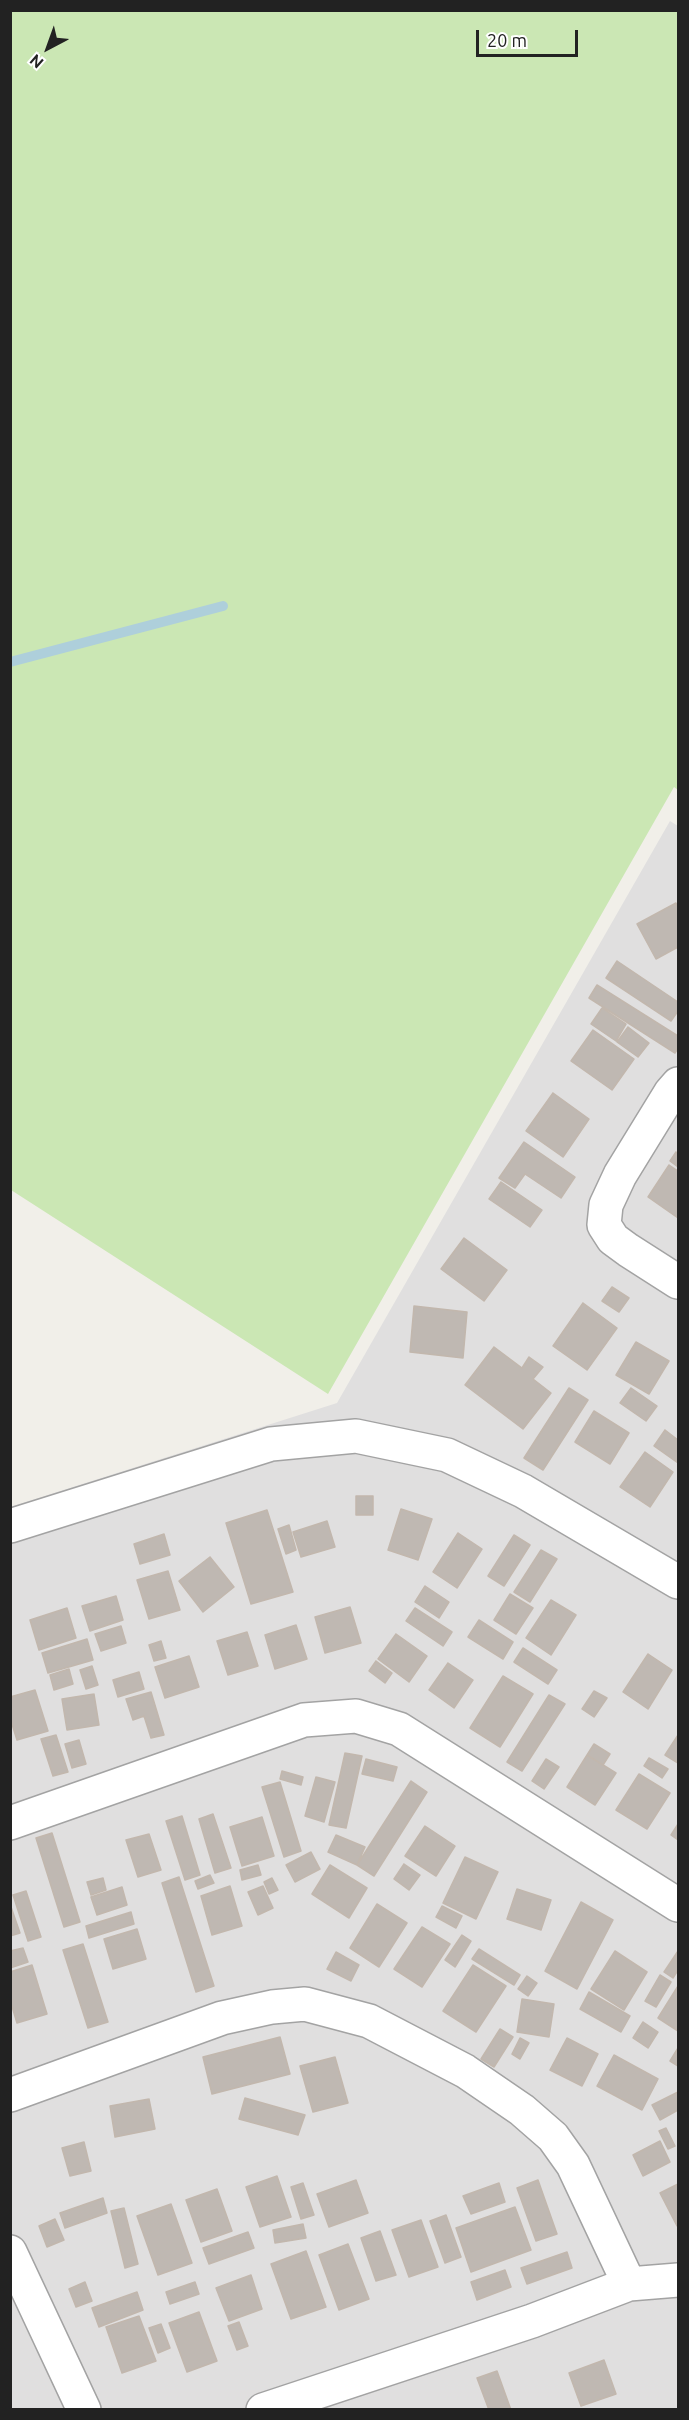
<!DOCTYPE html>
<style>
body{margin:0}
#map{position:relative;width:689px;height:2420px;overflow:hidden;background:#f1efe9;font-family:Ubuntu,sans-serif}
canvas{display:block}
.frame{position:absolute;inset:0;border:12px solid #222;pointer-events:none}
.north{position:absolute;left:18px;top:18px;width:60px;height:60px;-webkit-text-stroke:4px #fff;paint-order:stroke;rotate:221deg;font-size:16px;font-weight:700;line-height:24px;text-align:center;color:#222}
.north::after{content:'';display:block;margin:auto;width:21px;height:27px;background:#222;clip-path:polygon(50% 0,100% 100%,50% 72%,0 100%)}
.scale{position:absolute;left:476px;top:30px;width:102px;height:27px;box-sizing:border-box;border:3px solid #222;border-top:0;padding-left:8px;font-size:18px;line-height:21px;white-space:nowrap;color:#222;-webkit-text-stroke:4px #fff;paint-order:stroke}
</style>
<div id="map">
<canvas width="689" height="2420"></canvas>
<div class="frame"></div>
<div class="north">N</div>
<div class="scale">20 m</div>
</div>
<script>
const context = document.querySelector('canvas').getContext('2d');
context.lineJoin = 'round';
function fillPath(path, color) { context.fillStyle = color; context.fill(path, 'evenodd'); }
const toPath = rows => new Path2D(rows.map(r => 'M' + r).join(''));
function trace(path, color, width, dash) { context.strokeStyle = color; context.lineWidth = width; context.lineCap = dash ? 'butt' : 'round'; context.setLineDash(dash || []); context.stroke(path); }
const residential = toPath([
 [670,821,678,826,678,2409,11,2409,10,1507,337,1403]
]);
const grass = toPath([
 [10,11,678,11,678,790,674,787,328,1394,11,1190]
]);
const stream = toPath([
 [10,662,223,606]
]);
const building = toPath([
 [676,903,678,907,678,947,656,959,637,924,676,903],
 [617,961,678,1002,678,1011,671,1021,606,978,617,961],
 [597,985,678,1036,678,1048,675,1053,589,998,597,985],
 [602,1008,626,1024,616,1041,591,1024,602,1008],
 [628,1027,649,1043,638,1057,617,1042,628,1027],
 [593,1030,634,1059,612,1090,571,1061,593,1030],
 [553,1093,589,1119,563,1157,526,1131,553,1093],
 [524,1142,575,1177,561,1198,525,1174,515,1188,499,1178,524,1142],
 [676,1152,678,1154,678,1167,670,1161,676,1152],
 [669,1165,678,1171,678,1218,648,1197,669,1165],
 [501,1182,542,1210,530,1227,489,1199,501,1182],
 [464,1238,507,1270,484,1301,441,1269,464,1238],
 [612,1287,629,1298,619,1312,602,1301,612,1287],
 [583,1303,617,1328,587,1370,553,1346,583,1303],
 [414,1306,467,1312,463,1358,410,1352,414,1306],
 [636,1342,669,1361,649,1394,616,1375,636,1342],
 [494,1347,522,1368,529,1357,543,1367,533,1379,551,1393,523,1429,465,1385,494,1347],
 [569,1388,588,1400,543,1470,524,1458,569,1388],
 [631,1388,657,1406,646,1421,620,1403,631,1388],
 [594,1411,629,1433,610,1464,575,1442,594,1411],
 [665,1430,678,1440,678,1463,654,1446,665,1430],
 [645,1452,673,1472,650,1507,620,1487,645,1452],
 [356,1496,373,1496,373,1515,356,1515,356,1496],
 [401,1509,432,1519,418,1560,388,1550,401,1509],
 [267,1510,293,1592,251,1604,226,1523,267,1510],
 [327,1521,335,1547,301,1557,293,1532,327,1521],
 [289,1525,296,1550,286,1554,278,1529,289,1525],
 [458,1533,482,1549,457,1588,433,1572,458,1533],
 [164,1534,170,1555,140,1564,134,1544,164,1534],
 [514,1535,530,1545,504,1586,488,1576,514,1535],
 [541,1550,557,1559,530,1602,514,1592,541,1550],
 [210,1557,234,1587,203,1612,179,1581,210,1557],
 [168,1571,180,1610,149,1619,137,1580,168,1571],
 [425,1586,449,1602,439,1618,415,1602,425,1586],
 [510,1594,533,1608,516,1634,494,1620,510,1594],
 [116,1596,123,1620,90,1631,82,1606,116,1596],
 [551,1600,576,1615,551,1655,526,1638,551,1600],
 [350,1607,361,1643,325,1653,315,1617,350,1607],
 [67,1608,76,1638,39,1650,30,1620,67,1608],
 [415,1608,452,1632,443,1646,406,1621,415,1608],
 [479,1620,513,1642,503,1659,468,1637,479,1620],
 [296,1625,307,1659,275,1669,265,1635,296,1625],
 [121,1626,126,1643,101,1651,95,1634,121,1626],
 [247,1632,258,1666,228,1675,217,1641,247,1632],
 [396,1634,427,1656,409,1682,378,1659,396,1634],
 [87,1639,93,1660,48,1673,42,1653,87,1639],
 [161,1641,166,1658,154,1661,149,1645,161,1641],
 [523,1648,557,1670,548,1684,514,1662,523,1648],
 [648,1654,672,1670,648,1709,623,1692,648,1654],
 [189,1656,199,1687,165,1698,155,1667,189,1656],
 [376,1661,392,1673,385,1683,369,1671,376,1661],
 [448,1663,473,1680,454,1708,429,1690,448,1663],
 [92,1666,98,1685,86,1689,80,1670,92,1666],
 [69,1669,73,1684,54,1690,50,1675,69,1669],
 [139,1672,144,1689,118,1697,113,1680,139,1672],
 [503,1676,533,1694,500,1747,470,1728,503,1676],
 [35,1690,48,1731,17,1740,10,1718,10,1697,35,1690],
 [594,1691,607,1698,594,1717,582,1709,594,1691],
 [151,1692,164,1735,151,1738,144,1716,133,1720,126,1699,151,1692],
 [94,1694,99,1725,67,1730,62,1699,94,1694],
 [549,1695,565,1704,522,1771,507,1762,549,1695],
 [56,1735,68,1772,53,1776,41,1739,56,1735],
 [678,1735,678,1763,665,1755,678,1735],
 [79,1740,86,1764,72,1768,65,1744,79,1740],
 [594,1744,610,1754,603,1765,587,1755,594,1744],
 [345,1753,362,1756,346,1828,329,1825,345,1753],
 [587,1755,616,1773,595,1805,567,1787,587,1755],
 [649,1758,668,1769,662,1778,644,1766,649,1758],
 [366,1759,397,1767,393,1781,362,1774,366,1759],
 [546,1759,559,1767,544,1789,532,1781,546,1759],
 [282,1771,303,1777,301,1785,280,1779,282,1771],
 [639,1774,670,1793,647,1829,616,1810,639,1774],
 [316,1777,335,1782,324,1822,305,1816,316,1777],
 [411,1781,427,1792,374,1876,357,1865,411,1781],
 [280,1782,301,1851,284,1857,262,1787,280,1782],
 [213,1814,231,1868,215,1873,199,1819,213,1814],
 [182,1816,200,1875,185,1880,166,1821,182,1816],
 [262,1817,274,1856,242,1866,230,1827,262,1817],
 [678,1824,678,1840,671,1835,678,1824],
 [425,1826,455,1846,436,1876,405,1856,425,1826],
 [52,1833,80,1922,64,1927,36,1838,52,1833],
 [149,1834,161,1870,138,1877,126,1840,149,1834],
 [336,1835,365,1847,357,1865,328,1852,336,1835],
 [311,1852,320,1869,295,1882,286,1865,311,1852],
 [465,1857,498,1872,476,1919,443,1903,465,1857],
 [404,1864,420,1875,409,1890,394,1879,404,1864],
 [258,1865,261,1875,242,1880,240,1870,258,1865],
 [330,1865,367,1888,349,1918,312,1894,330,1865],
 [210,1875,214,1883,198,1889,195,1881,210,1875],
 [179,1877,214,1986,196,1992,162,1883,179,1877],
 [103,1878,106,1890,91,1895,87,1882,103,1878],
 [272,1878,278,1890,269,1894,264,1882,272,1878],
 [230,1886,242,1926,212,1935,201,1896,230,1886],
 [263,1886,273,1908,258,1915,248,1892,263,1886],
 [122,1887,127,1905,97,1915,91,1897,122,1887],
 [517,1889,551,1900,541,1930,507,1919,517,1889],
 [26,1891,41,1937,28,1941,13,1895,26,1891],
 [581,1902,613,1920,577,1989,545,1971,581,1902],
 [10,1904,20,1933,10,1936,10,1904],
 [377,1904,407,1923,379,1967,350,1948,377,1904],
 [442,1906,462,1916,456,1928,436,1917,442,1906],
 [131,1912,134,1924,89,1938,86,1926,131,1912],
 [422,1927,450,1944,422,1987,394,1969,422,1927],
 [137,1929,146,1959,113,1969,104,1939,137,1929],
 [462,1935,471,1941,455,1967,445,1960,462,1935],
 [83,1944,108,2022,88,2028,63,1950,83,1944],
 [23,1948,28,1962,10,1968,10,1951,23,1948],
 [479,1949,520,1975,514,1985,472,1959,479,1949],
 [615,1951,647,1972,624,2010,591,1989,615,1951],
 [678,1951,678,1970,673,1978,664,1972,678,1951],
 [336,1952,359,1965,351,1981,327,1969,336,1952],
 [32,1965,47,2014,17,2023,10,2000,10,1972,32,1965],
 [473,1965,506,1986,476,2032,443,2011,473,1965],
 [660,1975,671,1982,656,2007,645,2001,660,1975],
 [527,1976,537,1983,528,1996,518,1989,527,1976],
 [678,1986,678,2031,658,2018,678,1986],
 [589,1992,630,2016,621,2032,580,2009,589,1992],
 [522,1999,554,2004,549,2037,517,2032,522,1999],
 [643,2022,658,2032,648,2048,633,2038,643,2022],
 [500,2029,513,2037,494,2067,481,2059,500,2029],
 [280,2037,290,2074,212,2094,203,2057,280,2037],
 [520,2038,529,2043,520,2059,512,2054,520,2038],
 [567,2038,598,2054,582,2086,550,2070,567,2038],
 [678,2048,678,2066,670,2061,678,2048],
 [614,2055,658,2079,642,2110,597,2086,614,2055],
 [335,2057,348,2103,313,2112,300,2066,335,2057],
 [678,2092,678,2110,660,2120,652,2105,678,2092],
 [245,2098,305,2115,298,2135,239,2119,245,2098],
 [149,2099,155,2129,115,2137,110,2106,149,2099],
 [666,2128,675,2146,668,2149,659,2131,666,2128],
 [660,2141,670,2162,643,2176,633,2155,660,2141],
 [84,2142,91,2171,70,2176,62,2148,84,2142],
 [277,2176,291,2217,260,2227,246,2187,277,2176],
 [356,2180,368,2213,329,2227,317,2194,356,2180],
 [538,2180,557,2234,536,2241,517,2188,538,2180],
 [303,2183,314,2215,301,2219,291,2187,303,2183],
 [499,2183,505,2202,471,2214,463,2196,499,2183],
 [678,2184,678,2226,677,2226,660,2193,678,2184],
 [217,2189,232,2231,201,2242,186,2200,217,2189],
 [103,2198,107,2213,65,2228,60,2213,103,2198],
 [171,2204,192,2263,158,2275,137,2216,171,2204],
 [515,2207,531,2250,471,2272,456,2228,515,2207],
 [124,2208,138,2264,125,2268,111,2211,124,2208],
 [446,2215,461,2257,445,2263,430,2221,446,2215],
 [55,2219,64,2240,47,2247,39,2226,55,2219],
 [421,2220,438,2267,409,2277,392,2230,421,2220],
 [303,2224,306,2238,275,2243,273,2230,303,2224],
 [380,2231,396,2275,376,2281,361,2238,380,2231],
 [248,2232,254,2248,209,2264,203,2248,248,2232],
 [348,2244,369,2299,339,2310,319,2255,348,2244],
 [306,2251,326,2307,291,2319,271,2264,306,2251],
 [567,2252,572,2268,527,2284,521,2268,567,2252],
 [505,2270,511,2287,477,2300,471,2282,505,2270],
 [251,2275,262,2309,229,2321,216,2288,251,2275],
 [85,2282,92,2301,76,2307,69,2289,85,2282],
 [195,2282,199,2294,170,2304,166,2292,195,2282],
 [137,2292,143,2310,99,2327,92,2308,137,2292],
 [199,2312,217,2361,187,2372,169,2323,199,2312],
 [139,2316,156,2361,122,2373,106,2327,139,2316],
 [239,2322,248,2346,237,2350,228,2326,239,2322],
 [161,2324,170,2348,158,2353,149,2328,161,2324],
 [604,2360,616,2394,581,2406,569,2373,604,2360],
 [497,2371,511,2410,489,2410,477,2378,497,2371]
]);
const minor = toPath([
 [678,1084,671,1092,620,1175,606,1205,604,1225,613,1239,628,1250,678,1282],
 [10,1526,271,1444,356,1436,447,1455,523,1491,678,1582],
 [10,1823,304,1720,356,1716,399,1729,678,1905],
 [10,2095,222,2018,272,2007,305,2004,369,2021,465,2071,522,2110,553,2137,573,2165,629,2284],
 [10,2252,84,2410],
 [263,2410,532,2321,629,2284,678,2280]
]);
fillPath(residential, '#e0dfdf');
fillPath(grass, '#cbe7b4');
trace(stream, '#aecfdb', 10);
fillPath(building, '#bfb8b2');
trace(building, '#c2b7ad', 1.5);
trace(minor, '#a3a3a3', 36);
trace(minor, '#fff', 33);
</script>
